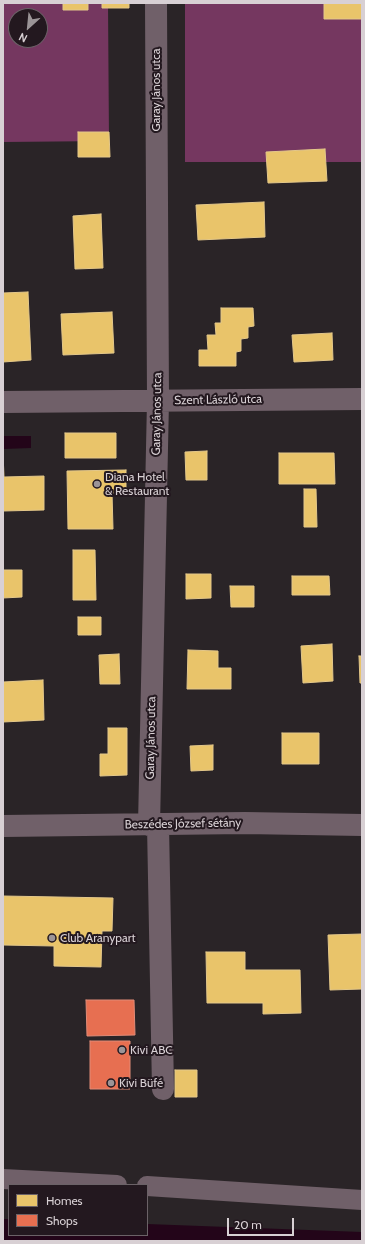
<!DOCTYPE html>
<meta charset="utf-8">
<style>
body{margin:0}
#map{position:relative;width:365px;height:1244px;overflow:hidden;background:#2a2427;font-family:Cabin,sans-serif}
canvas{display:block}
.frame{position:absolute;inset:0;border:4px solid #d8d0d4;pointer-events:none}
.legend{position:absolute;left:8px;top:1184px;width:140px;height:52px;box-sizing:border-box;background:#23181f;border:1px solid #6b6267;margin:0;padding:5px 7px;list-style:none;font-size:12px;color:#d8d0d4}
.legend li{display:flex;align-items:center;gap:8px;height:20px}
.legend b{width:20px;border:1px solid #6b6267}
.north{position:absolute;left:8px;top:8px;width:40px;height:40px;box-sizing:border-box;background:#23181f;border:1px solid #6b6267;border-radius:50%;rotate:207deg;font-size:11px;font-weight:700;line-height:16px;text-align:center;color:#d8d0d4}
.north::after{content:'';display:block;margin:auto;width:14px;height:18px;background:#9b9497;clip-path:polygon(50% 0,100% 100%,50% 72%,0 100%)}
.scale{position:absolute;left:227px;top:1218px;width:67px;height:18px;box-sizing:border-box;border:2px solid #d8d0d4;border-top:0;padding-left:5px;font-size:12px;line-height:14px;white-space:nowrap;color:#d8d0d4;-webkit-text-stroke:3px #23181f;paint-order:stroke}
</style>
<div id="map">
<canvas width="365" height="1244"></canvas>
<div class="frame"></div>
<ul class="legend">
<li><b style="height:11px;background:#e9c46a"></b>Homes</li>
<li><b style="height:11px;background:#e76f51"></b>Shops</li>
</ul>
<div class="north">N</div>
<div class="scale">20 m</div>
</div>
<script>
const context = document.querySelector('canvas').getContext('2d');
context.lineJoin = 'round';
function fillPath(path, color) { context.fillStyle = color; context.fill(path, 'evenodd'); }
const toPath = rows => new Path2D(rows.map(r => 'M' + r).join(''));
function trace(path, color, width, dash) { context.strokeStyle = color; context.lineWidth = width; context.lineCap = dash ? 'butt' : 'round'; context.setLineDash(dash || []); context.stroke(path); }
function drawText(font, color, halo, rows, align = 'center') {
  context.font = font + ' Cabin,sans-serif'; context.lineWidth = 4; context.setLineDash([]); context.textBaseline = 'middle'; context.strokeStyle = halo; context.fillStyle = color; for (const [text, x, y, turn = 0] of rows) {
    context.save(); context.translate(x, y); context.rotate((+turn || 0) * Math.PI / 180); context.textAlign = isNaN(turn) ? turn : align; if (halo) context.strokeText(text, 0, 0); context.fillText(text, 0, 0); context.restore();
  }
}
const forest = toPath([
 [3,3,108,3,109,141,3,142],
 [16,16,40,16,40,40,16,40],
 [185,3,362,3,362,162,185,162]
]);
const water = toPath([
 [3,436,31,436,31,448,3,449],
 [3,1219,9,1219,9,1235,147,1235,147,1224,362,1232,362,1241,3,1241]
]);
const homes = toPath([
 [63,3,88,3,88,10,63,10,63,3],
 [102,3,129,3,129,8,102,8,102,3],
 [324,3,362,3,362,19,324,19,324,3],
 [78,132,109,132,110,157,78,157,78,132],
 [325,149,327,181,268,183,266,152,325,149],
 [264,202,265,237,198,240,196,205,264,202],
 [101,214,103,268,75,269,73,216,101,214],
 [28,292,31,360,3,362,3,293,28,292],
 [221,308,253,308,254,326,248,327,248,338,241,339,241,351,236,352,236,366,199,366,199,350,208,350,207,335,216,335,215,323,221,323,221,308],
 [112,312,114,353,63,355,61,314,112,312],
 [332,333,333,360,294,362,292,335,332,333],
 [65,433,116,433,116,458,65,458,65,433],
 [207,451,207,480,186,480,185,452,207,451],
 [3,453,4,477,44,476,44,510,3,511,3,453],
 [279,453,334,453,335,484,279,484,279,453],
 [126,470,126,493,112,493,113,529,68,529,67,471,126,470],
 [304,489,316,489,317,527,304,527,304,489],
 [73,550,95,550,96,600,73,600,73,550],
 [3,570,22,570,22,597,3,598,3,570],
 [186,574,211,574,211,598,186,599,186,574],
 [292,576,329,576,330,595,292,595,292,576],
 [230,586,254,586,254,607,231,607,230,586],
 [78,617,101,617,101,635,78,635,78,617],
 [332,644,333,681,303,683,301,646,332,644],
 [188,650,218,651,218,668,231,668,231,689,187,689,188,650],
 [119,654,120,684,100,684,99,655,119,654],
 [359,656,362,656,362,683,360,683,359,656],
 [43,680,44,720,3,722,3,682,43,680],
 [108,728,127,728,127,775,100,776,100,754,108,754,108,728],
 [282,733,319,733,319,764,282,764,282,733],
 [213,745,213,770,191,771,190,746,213,745],
 [3,896,113,898,112,931,102,931,101,967,54,966,54,946,3,945,3,896],
 [362,934,362,989,330,990,328,935,362,934],
 [206,952,245,952,245,970,300,970,301,1013,263,1014,263,1003,207,1003,206,952],
 [175,1070,197,1070,197,1097,175,1097,175,1070]
]);
const shops = toPath([
 [86,1000,134,1000,135,1035,87,1036,86,1000],
 [90,1041,130,1041,130,1089,90,1089,90,1041]
]);
const pedestrian = toPath([
 [3,1179,117,1185],
 [147,1186,362,1200]
]);
const minor = toPath([
 [3,402,362,399],
 [149,825,158,401,156,3],
 [158,825,163,1089],
 [3,826,245,823,362,825]
]);
const markers = [
 [97,484,4,"#9b9497"],
 [52,938,4,"#9b9497"],
 [122,1050,4,"#9b9497"],
 [111,1083,4,"#9b9497"]
];
const streetNames = [
 ["Garay János utca",156,90,-90],
 ["Szent László utca",218,400,-1],
 ["Garay János utca",157,414,-89],
 ["Garay János utca",151,738,-89],
 ["Beszédes József sétány",183,824,-1]
];
const poiNames = [
 ["Diana Hotel",105,477],
 ["& Restaurant",105,491],
 ["Club Aranypart",60,938],
 ["Kivi ABC",130,1050],
 ["Kivi Büfé",119,1083]
];
fillPath(forest, '#753760');
fillPath(water, '#230519');
fillPath(homes, '#e9c46a');
trace(homes, '#e4c88a', 1);
fillPath(shops, '#e76f51');
trace(shops, '#e28c78', 1);
trace(pedestrian, '#706069', 20);
trace(minor, '#706069', 22);
for (const [x, y, r, color] of markers) { const dot = new Path2D(); dot.arc(x, y, r, 0, 2 * Math.PI); context.fillStyle = color; context.fill(dot); trace(dot, '#23181f', 1.5); }
drawText('12px', '#d8d0d4', '#23181f', streetNames);
drawText('12px', '#d8d0d4', '#23181f', poiNames, 'left');
</script>
